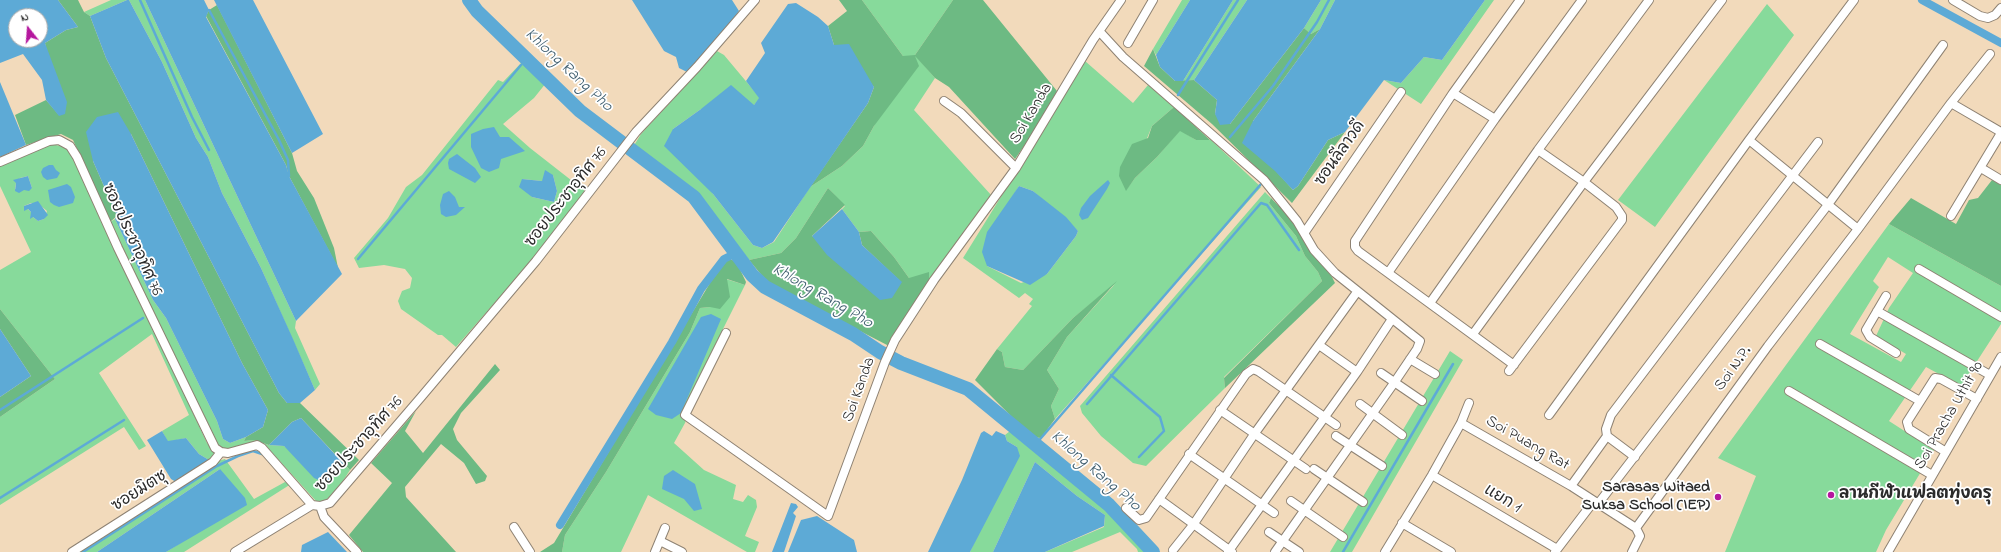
<!DOCTYPE html>
<meta charset="utf-8">
<style>
body{margin:0}
#map{position:relative;width:2001px;height:552px;overflow:hidden;background:#f2dabb;font-family:"Indie Flower",sans-serif}
canvas{display:block}
.north{position:absolute;left:8px;top:8px;width:40px;height:40px;box-sizing:border-box;background:#fff;border:1px solid #aaa;border-radius:50%;rotate:343deg;font-size:11px;font-weight:700;line-height:16px;text-align:center;color:#2b2b2b}
.north::after{content:'';display:block;margin:auto;width:14px;height:18px;background:#b5179e;clip-path:polygon(50% 0,100% 100%,50% 72%,0 100%)}
</style>
<div id="map">
<canvas width="2001" height="552"></canvas>
<div class="north">N</div>
</div>
<script>
const context = document.querySelector('canvas').getContext('2d');
context.lineJoin = 'round';
function fillPath(path, color) { context.fillStyle = color; context.fill(path, 'evenodd'); }
const toPath = rows => new Path2D(rows.map(r => 'M' + r).join(''));
function trace(path, color, width, dash) { context.strokeStyle = color; context.lineWidth = width; context.lineCap = dash ? 'butt' : 'round'; context.setLineDash(dash || []); context.stroke(path); }
function drawText(font, color, halo, rows, align = 'center') {
  context.font = font + ' "Indie Flower","Playpen Sans Thai",sans-serif'; context.lineWidth = 3.5; context.setLineDash([]); context.textBaseline = 'middle'; context.strokeStyle = halo; context.fillStyle = color; for (const [text, x, y, turn = 0] of rows) {
    context.save(); context.translate(x, y); context.rotate((+turn || 0) * Math.PI / 180); context.textAlign = isNaN(turn) ? turn : align; if (halo) context.strokeText(text, 0, 0); context.fillText(text, 0, 0); context.restore();
  }
}
const green = toPath([
 [111,0,127,0,90,16,84,12],
 [129,0,145,0,296,321,295,328,320,384,315,390,261,268,222,193,208,157,196,138,162,62],
 [862,0,953,0,915,55,935,78,914,110,992,196,929,283,909,278,894,257,871,231,859,232,842,209,845,206,828,188,796,238,781,253,749,260,697,195,633,147,641,134,717,51,724,55,760,98,754,105,701,109,673,129,713,194,753,245,762,248,774,242,810,187,842,166,863,146,874,126,903,56],
 [1182,0,1190,0,1156,55,1153,49],
 [1233,0,1247,0,1194,80,1183,81],
 [1321,0,1335,0,1320,29,1311,34,1304,28],
 [1485,0,1494,0,1421,104,1384,80,1401,83,1424,57,1442,60],
 [1767,4,1794,35,1655,227,1618,200],
 [1085,61,1133,103,1148,85,1174,107,1152,126,1126,190,1135,178,1157,157,1180,130,1196,140,1211,140,1261,187,1055,419,1051,406,1059,389,1047,370,1067,337,1115,284,1073,318,1023,370,1005,367,1002,352,997,349,1032,306,1029,304,1033,299,1025,293,1019,298,963,258],
 [1019,186,1033,191,1078,231,1076,236,1047,274,1021,283,987,266,1010,201],
 [522,62,546,83,534,98,503,124,530,148,585,191,539,252,456,347,442,335,438,335,401,309,398,301,402,291,410,288,412,278,405,269,384,265,359,268,354,258,388,218,406,187,422,175,498,80,503,82],
 [553,175,557,191,554,202,532,197,522,179,542,181],
 [52,144,64,147,69,151,99,213,154,333,156,334,207,443,216,453,209,460,199,454,186,438,168,442,162,431,189,415,152,334,99,373,146,446,139,450,124,427,0,505,0,417,55,379,0,309,0,270,31,252,0,186,0,166],
 [28,176,32,188,24,190,15,189,16,183,20,178],
 [31,203,41,206,47,211,44,219,38,221,33,217,31,212,24,206],
 [1265,192,1271,198,1269,203,1296,236,1305,256,1318,272,1322,281,1224,377,1225,388,1146,466,1133,463,1101,436,1082,413,1080,406],
 [115,219,153,300,166,318,217,421,223,439,230,443,246,437,244,441,254,440,269,445,284,446,330,480,344,464,350,470,341,484,327,499,321,502,316,501,267,447,258,443,226,451,220,448,213,440,110,222],
 [1889,224,2001,286,2001,324,1961,386,1926,367,1889,421,1934,450,1886,530,1876,552,1725,552,1756,476,1718,458],
 [1888,257,1913,273,1889,308,1876,336,1906,354,1901,362,1850,334,1879,287,1873,281],
 [726,279,745,285,700,375,685,423,674,443,704,470,736,485,733,499,743,502,748,495,756,500,757,507,745,536,759,542,755,552,747,552,648,495,621,552,562,552,565,535,606,472,690,332,700,308,710,307],
 [1450,351,1463,360,1352,552,1330,552],
 [1010,431,1107,508,1147,552,1138,552,1137,549,1120,532,1072,552,1045,552,1104,527,1105,515,1077,496,1035,462,993,552,970,552,1017,447,1007,441,1005,435],
 [225,459,254,499,285,482,291,484,184,552,166,552,193,535,220,469,97,552,75,552,218,461]
]);
const forest = toPath([
 [58,0,78,0,84,12,90,16,106,58,279,393,287,403,300,403,359,460,350,470,301,418,292,422,269,445,254,440,244,441,246,437,263,427,268,410,242,363,131,134,93,161,117,216,110,222,73,140,61,134,26,145,15,115,46,100,59,115,45,43,66,30,78,27],
 [839,0,862,0,903,56,915,55,953,0,983,0,1057,91,1033,133,1015,159,949,87,935,78,915,56,919,66,874,126,863,146,842,166,810,187,868,103,874,87,834,45,828,26,847,11],
 [217,5,292,153,297,171,314,198,334,248,338,268,289,176,286,165,206,16,209,10],
 [1304,28,1311,34,1320,29,1253,121,1276,171,1293,190,1298,186,1328,140,1345,132,1292,203,1212,124,1144,66,1153,49,1160,67,1175,81,1194,80,1217,100,1215,114,1230,124],
 [1174,107,1210,140,1196,140,1180,131,1157,157,1135,178,1126,191,1119,176,1120,167,1132,144,1148,138,1152,126],
 [1992,180,2001,185,2001,286,1889,224,1911,198,1956,224,1969,200,1978,198],
 [828,188,845,205,812,236,901,282,862,245,859,232,871,231,894,257,909,278,929,272,929,283,889,346,769,284,749,260,781,253,796,238],
 [1271,198,1297,225,1311,252,1331,275,1335,283,1225,388,1224,378,1322,281,1318,272,1305,256,1296,236,1269,203],
 [728,259,736,261,746,282,745,285,727,279,730,297,720,309,710,307,700,308,690,332,606,472,565,535,562,552,540,552,554,543,716,273],
 [1117,281,1067,337,1047,370,1059,389,1051,406,1055,419,1041,438,1032,437,975,380,997,349,1002,352,1005,367,1023,370,1073,318],
 [0,309,55,379,0,417,0,397,31,376,0,329],
 [495,364,500,370,461,413,453,429,457,440,487,476,485,481,476,484,464,463,441,444,405,487,406,497,456,552,363,552,349,535,392,483,371,463,416,411,405,431,423,453]
]);
const water = toPath([
 [0,0,58,0,78,27,66,30,45,43,67,102,65,114,59,116,46,100,42,80,23,54,0,63],
 [16,16,40,16,40,40,16,40],
 [127,0,129,0,162,62,196,138,208,157,222,193,261,268,293,339,315,390,300,403,287,403,279,393,106,58,90,16],
 [145,0,204,0,209,10,206,17,286,165,289,176,342,274,296,321],
 [214,0,253,0,323,134,292,153],
 [632,0,732,0,739,11,717,40,687,72,679,68,676,57,664,51],
 [1190,0,1233,0,1183,81,1175,81,1160,67,1156,55],
 [1247,0,1321,0,1304,28,1230,124,1220,125,1215,114,1217,100,1194,80],
 [1335,0,1485,0,1442,60,1424,57,1401,83,1384,80,1345,132,1328,140,1298,186,1293,190,1275,171,1242,143,1253,121,1320,29],
 [796,3,818,17,828,26,834,45,849,44,874,87,868,103,773,242,762,248,753,245,713,194,664,146,673,129,701,109,731,85,754,105,759,98,746,81,765,53,761,43,788,4],
 [0,82,26,145,0,157],
 [118,112,131,134,242,363,268,410,263,427,246,437,230,443,223,439,217,421,166,318,153,300,115,219,117,216,93,161,86,132,97,117],
 [494,127,500,137,509,137,525,151,501,159,499,168,489,172,481,168,471,147,471,134,483,129],
 [457,154,475,168,481,177,475,183,449,169,448,163,449,159],
 [49,165,53,165,56,170,60,173,57,178,47,180,43,177,41,172,43,168],
 [545,170,553,175,557,191,554,202,532,197,519,187,522,179,542,181],
 [28,176,32,188,29,191,24,190,19,193,15,191,16,183,13,180],
 [1108,180,1110,183,1107,189,1088,218,1082,220,1079,215,1081,208,1090,196],
 [67,184,71,187,75,197,73,203,59,207,54,205,50,202,48,190],
 [1019,186,1033,191,1066,217,1078,231,1076,236,1047,274,1030,285,987,266,982,252,987,232],
 [449,191,455,197,459,207,465,207,456,215,446,217,441,214,440,205,443,194],
 [38,201,48,215,44,219,38,221,33,217,30,219,31,212,28,209,24,211,24,206],
 [842,209,859,232,862,245,902,282,892,298,880,300,827,255,812,236],
 [711,314,721,319,681,413,672,419,656,415,648,409,701,317],
 [0,329,31,376,0,397],
 [301,418,344,464,330,480,323,482,314,478,284,446,269,445,292,422],
 [162,431,168,441,186,438,199,454,209,460,176,482,171,479,147,440],
 [984,431,992,436,996,431,1005,435,1007,441,1017,447,1020,456,970,552,928,552,962,480,981,433],
 [1035,462,1077,496,1105,515,1104,526,1045,552,993,552],
 [220,469,245,498,247,505,166,552,97,552],
 [673,470,695,484,702,509,694,511,684,499,662,489,664,476],
 [791,503,796,504,798,507,793,513,796,516,784,552,772,552],
 [817,516,854,540,857,552,788,552,801,520],
 [328,532,347,552,301,552,302,545]
]);
const stream = toPath([
 [140,0,192,117,209,150],
 [209,10,279,140,288,160,289,176],
 [526,59,527,59],
 [1178,95,1238,0],
 [1230,137,1273,86,1317,22,1329,0],
 [358,259,521,65],
 [1111,375,1160,417,1164,431,1139,457],
 [1087,404,1261,203,1267,205,1299,250],
 [0,410,143,318],
 [1035,445,1261,184],
 [0,498,124,420],
 [83,552,217,466,238,456,253,451,262,454],
 [1343,552,1453,364]
]);
const canal = toPath([
 [1922,0,2001,43],
 [560,525,672,342,701,289,724,259,736,253]
]);
const river = toPath([
 [469,0,477,11,580,111,694,197,752,275,765,287,853,334,880,352,901,363,968,389,1109,505,1153,552]
]);
const street = toPath([
 [1953,0,1980,16,1988,18,1995,15,2001,8],
 [1100,32,1123,57,1264,180,1297,221,1314,250,1335,273,1420,341,1417,349,1394,383,1275,552],
 [1128,43,1153,0],
 [1453,93,1495,119],
 [944,101,961,113,1016,168],
 [1951,103,1990,54],
 [1749,140,1858,229],
 [0,162,49,141,59,140,70,146,77,157,118,248,215,448,221,452,228,453,257,445,262,448,312,505,320,506,330,503,422,396,536,261,636,132,697,67,755,0],
 [1981,168,2001,180],
 [1951,216,2001,133],
 [1305,232,1401,92],
 [1919,269,2001,317],
 [1388,273,1495,119,1582,0],
 [1886,296,1866,330,1870,337,1896,353],
 [1430,303,1538,150,1649,0],
 [1877,311,1990,375],
 [726,333,685,415,828,516,885,362,895,340,934,280,1016,168,1093,40,1121,0],
 [1473,334,1584,182,1722,0],
 [1820,344,1920,401],
 [1319,345,1357,372],
 [1410,359,1435,374],
 [1514,365,1358,251,1355,247,1355,241,1453,93,1520,0],
 [1509,371,1622,220,1622,216,1616,207,1584,182,1538,150],
 [1381,373,1422,401],
 [1789,391,1932,475],
 [1360,404,1402,435],
 [1220,410,1306,469],
 [1549,415,1749,140,1854,0],
 [1461,423,1571,486,1636,528,1640,536,1632,552],
 [1336,436,1382,466],
 [1607,436,1606,429,1611,415,1818,142],
 [1946,452,1909,429,1907,422,1935,378,1941,379,1977,399],
 [1189,454,1274,513],
 [1314,469,1363,502],
 [1432,475,1557,549],
 [1571,486,1607,436,1635,457],
 [1159,499,1232,552],
 [1291,501,1343,537],
 [1598,504,1827,206,1943,45],
 [320,506,324,517,357,552],
 [1126,508,1139,520,1146,518,1246,374,1253,369,1258,371,1336,425],
 [1402,523,1451,552],
 [514,527,530,552],
 [1636,528,1768,346,1858,229,1951,103,2001,132],
 [1269,532,1299,552],
 [660,541,682,552],
 [1173,550,1193,525,1255,433,1357,292],
 [72,552,213,462,221,452],
 [235,552,312,505],
 [655,552,665,528],
 [1228,552,1357,372,1392,319],
 [1385,552,1432,475,1461,423,1469,403],
 [1555,552,1594,501],
 [1888,552,2001,357]
]);
const markers = [
 [1831,495,4,"#b5179e"],
 [1718,497,4,"#b5179e"]
];
const streetNames = [
 ["Soi Kanda",1032,114,-59],
 ["ซอนลีลาวดี",1341,154,-55],
 ["ซอยประชาอุทิศ 76",567,198,-52],
 ["ซอยประชาอุทิศ 76",131,240,65],
 ["Soi N.P.",1734,369,-54],
 ["Soi Kanda",860,390,-70],
 ["Soi Pracha Uthit 90",1950,416,-60],
 ["Soi Puang Rat",1527,444,30],
 ["ซอยประชาอุทิศ 76",360,445,-48],
 ["ซอยมิตซุ",140,492,-33],
 ["แยก 1",1502,500,31]
];
const poiNames = [
 ["Sarasas Witaed",1710,488],
 ["Suksa School (IEP)",1710,506],
 ["ลานกีฬาแฟลตทุ่งครุ",1839,495,"left"]
];
const waterNames = [
 ["Khlong Rang Pho",568,71,43],
 ["Khlong Rang Pho",822,297,30],
 ["Khlong Rang Pho",1095,472,41]
];
fillPath(green, '#87da9b');
fillPath(forest, '#6dba83');
fillPath(water, '#5daad6');
trace(stream, '#5daad6', 2.5);
trace(canal, '#5daad6', 8);
trace(river, '#5daad6', 14);
trace(street, '#8e8273', 10);
trace(street, '#fff', 8);
for (const [x, y, r, color] of markers) { const dot = new Path2D(); dot.arc(x, y, r, 0, 2 * Math.PI); context.fillStyle = color; context.fill(dot); trace(dot, '#fff', 1.5); }
drawText('16px', '#2b2b2b', '#fff', streetNames);
drawText('bold 16px', '#2b2b2b', '#fff', poiNames, 'right');
drawText('italic 17px', '#3f5e6f', '#fff', waterNames);
</script>
